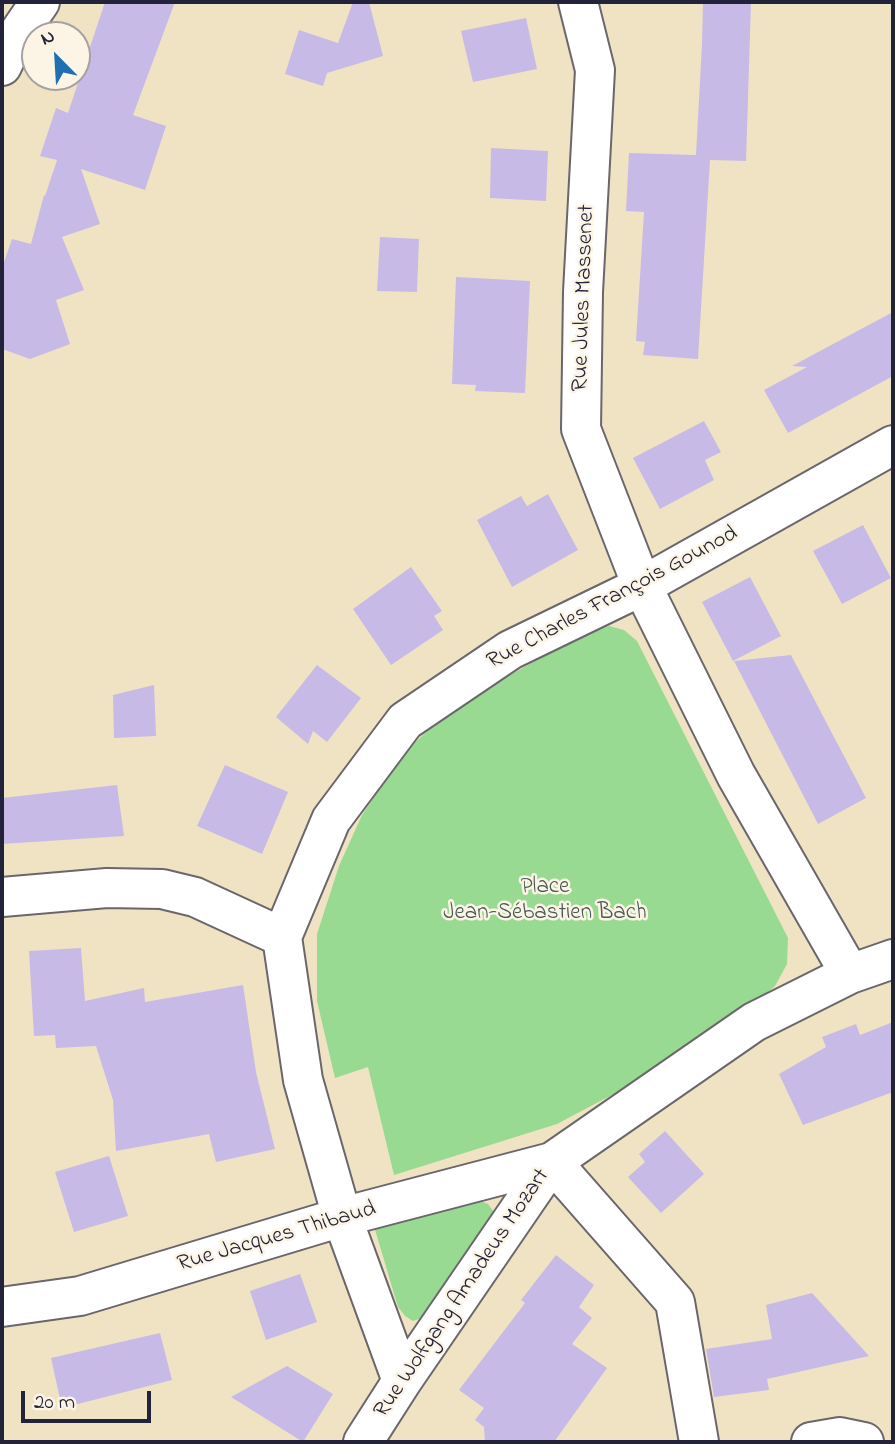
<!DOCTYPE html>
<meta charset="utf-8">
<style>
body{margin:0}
#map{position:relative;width:895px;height:1444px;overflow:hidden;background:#f0e3c4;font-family:"Indie Flower",sans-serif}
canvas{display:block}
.frame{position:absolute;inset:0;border:4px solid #22223b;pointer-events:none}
.north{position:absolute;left:21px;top:21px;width:70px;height:70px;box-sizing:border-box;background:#fcf5e5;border:2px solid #a5a1a1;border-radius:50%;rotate:336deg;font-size:19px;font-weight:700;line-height:28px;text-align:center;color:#22223b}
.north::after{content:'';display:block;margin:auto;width:24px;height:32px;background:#1f6fb2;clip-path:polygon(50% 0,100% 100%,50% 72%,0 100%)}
.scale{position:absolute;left:21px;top:1391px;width:130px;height:32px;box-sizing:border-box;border:4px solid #22223b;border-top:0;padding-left:9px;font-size:21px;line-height:24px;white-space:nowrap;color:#22223b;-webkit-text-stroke:5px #fcf5e5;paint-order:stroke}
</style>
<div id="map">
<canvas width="895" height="1444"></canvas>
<div class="frame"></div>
<div class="north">N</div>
<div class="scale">20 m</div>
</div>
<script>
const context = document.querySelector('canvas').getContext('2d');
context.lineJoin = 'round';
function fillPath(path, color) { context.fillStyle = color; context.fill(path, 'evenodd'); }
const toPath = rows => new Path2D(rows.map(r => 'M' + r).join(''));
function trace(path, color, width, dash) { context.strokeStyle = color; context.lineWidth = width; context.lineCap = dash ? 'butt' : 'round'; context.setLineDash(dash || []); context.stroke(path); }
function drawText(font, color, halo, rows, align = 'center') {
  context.font = font + ' "Indie Flower",sans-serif'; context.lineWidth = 5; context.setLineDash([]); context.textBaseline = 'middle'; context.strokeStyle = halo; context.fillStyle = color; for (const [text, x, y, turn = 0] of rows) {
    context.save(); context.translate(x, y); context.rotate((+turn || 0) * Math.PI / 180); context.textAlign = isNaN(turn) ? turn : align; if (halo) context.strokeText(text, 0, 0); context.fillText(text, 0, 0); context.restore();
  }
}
const green = toPath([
 [609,626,624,630,637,641,788,938,787,964,775,986,754,1005,623,1089,557,1124,394,1175,368,1067,335,1078,317,1001,317,934,339,866,362,815,403,754,452,707,586,633],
 [462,1194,488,1204,494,1212,495,1222,422,1318,413,1321,405,1316,398,1307,373,1223]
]);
const building = toPath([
 [105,2,175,2,133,115,166,126,145,190,81,169,100,224,62,237,84,290,56,300,70,344,30,359,2,349,2,268,12,239,31,244,44,195,45,196,57,160,40,156,56,108,68,113],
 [353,2,369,2,383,56,327,73,323,86,285,74,299,30,338,43],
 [703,2,751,2,746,161,710,160,698,359,643,355,645,342,636,341,644,212,626,211,629,153,696,155,702,44],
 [526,18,537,69,473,82,461,31],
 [491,148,548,151,546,201,490,198],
 [380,237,419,239,417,292,377,291],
 [456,277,530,281,525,393,475,391,476,385,452,384],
 [893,312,893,376,788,433,764,390,807,367,792,366],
 [704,421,721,452,705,460,714,480,660,509,633,458],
 [548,494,578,550,512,587,477,520,521,496,527,506],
 [863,525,891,578,842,604,813,551],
 [411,567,442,611,434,616,443,630,391,665,353,609],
 [750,577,781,636,733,661,702,602],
 [791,655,866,798,818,824,734,661],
 [317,665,361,698,327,742,313,731,308,744,276,717],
 [154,685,156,736,114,738,113,695],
 [225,765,288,792,262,854,197,826],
 [117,785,124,836,2,844,2,798],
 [81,948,85,1001,144,988,145,1002,243,985,256,1072,275,1149,216,1162,209,1134,116,1151,113,1100,96,1046,56,1048,55,1035,34,1036,29,951],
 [893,1022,893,1092,803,1125,779,1074,826,1047,822,1037,856,1024,860,1035],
 [665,1131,704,1174,661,1213,628,1177,645,1162,639,1154],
 [109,1156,128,1216,74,1232,55,1172],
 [556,1255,594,1285,579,1307,592,1318,572,1344,607,1368,554,1442,485,1442,484,1427,475,1420,484,1408,459,1390,525,1303,521,1300],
 [300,1274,317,1322,266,1340,250,1291],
 [812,1293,869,1356,767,1379,769,1390,714,1397,706,1349,772,1339,766,1305],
 [160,1333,172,1380,62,1408,51,1358],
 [287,1366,333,1394,303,1442,231,1397]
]);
const minor = toPath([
 [578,2,595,70,583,292,581,429,642,586,736,775,850,974],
 [2,66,14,40,40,2],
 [2,897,107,888,162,889,195,897,282,937,331,820,405,721,510,650,642,586,893,445],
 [282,937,303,1080,342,1217,402,1381],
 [2,1307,80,1296,342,1217,552,1162,675,1302,699,1442],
 [363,1442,402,1381,552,1162,754,1022,850,974,893,959],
 [811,1442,840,1437,864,1442]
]);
const streetNames = [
 ["Rue Jules Massenet",585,298,-88],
 ["Rue Charles François Gounod",613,599,-28],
 ["Rue Jacques Thibaud",277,1238,-16],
 ["Rue Wolfgang Amadeus Mozart",463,1294,-56]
];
const parkNames = [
 ["Place",545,888],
 ["Jean-Sébastien Bach",545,914]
];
fillPath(green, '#98da91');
fillPath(building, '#c7bae7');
trace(minor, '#6a666b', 42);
trace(minor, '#fff', 38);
drawText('23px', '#22223b', '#fcf5e5', streetNames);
drawText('23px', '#455955', '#fcf5e5', parkNames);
</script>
